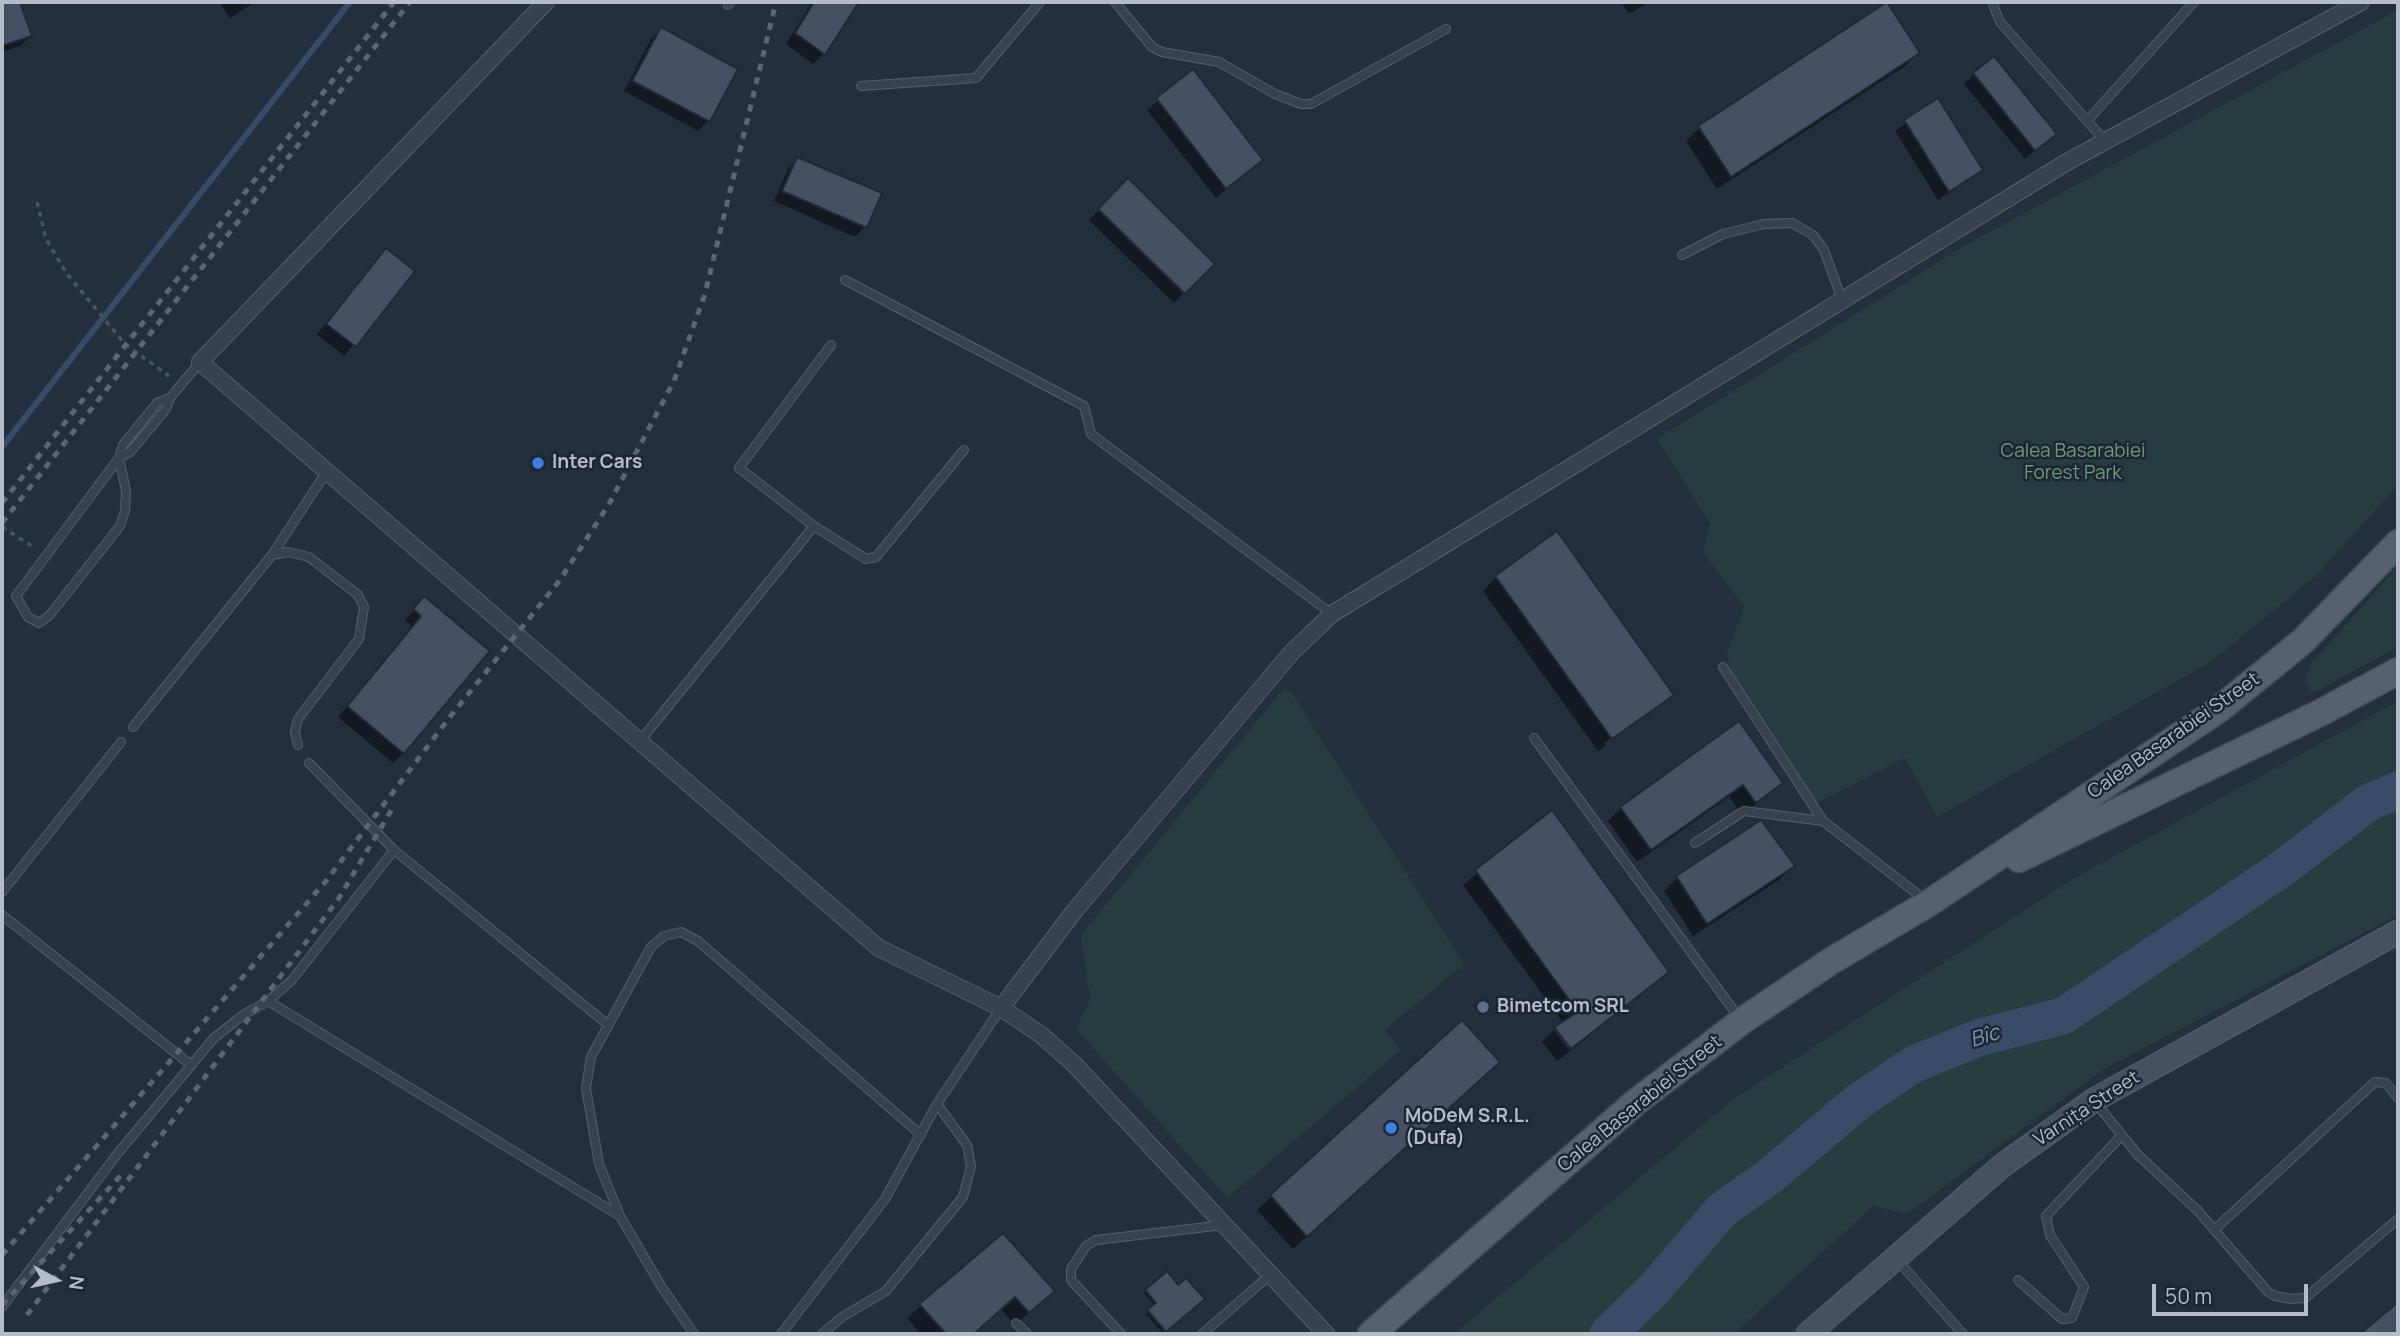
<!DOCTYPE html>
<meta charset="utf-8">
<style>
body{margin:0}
#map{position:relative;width:2400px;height:1336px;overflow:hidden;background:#242f3e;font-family:Manrope,sans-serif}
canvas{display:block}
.frame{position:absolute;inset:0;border:4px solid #b4bcc9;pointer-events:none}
.north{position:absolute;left:21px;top:1245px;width:70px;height:70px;-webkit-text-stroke:5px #1d2633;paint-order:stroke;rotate:98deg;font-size:19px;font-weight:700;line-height:28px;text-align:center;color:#b4bcc9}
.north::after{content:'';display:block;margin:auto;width:24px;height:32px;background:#b4bcc9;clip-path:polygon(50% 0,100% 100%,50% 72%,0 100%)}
.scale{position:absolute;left:2152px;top:1284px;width:156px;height:32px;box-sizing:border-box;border:4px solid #b4bcc9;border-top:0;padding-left:9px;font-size:21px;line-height:24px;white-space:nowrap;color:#b4bcc9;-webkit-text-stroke:5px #1d2633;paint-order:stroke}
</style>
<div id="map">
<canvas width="2400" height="1336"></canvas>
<div class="frame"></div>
<div class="north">N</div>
<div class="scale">50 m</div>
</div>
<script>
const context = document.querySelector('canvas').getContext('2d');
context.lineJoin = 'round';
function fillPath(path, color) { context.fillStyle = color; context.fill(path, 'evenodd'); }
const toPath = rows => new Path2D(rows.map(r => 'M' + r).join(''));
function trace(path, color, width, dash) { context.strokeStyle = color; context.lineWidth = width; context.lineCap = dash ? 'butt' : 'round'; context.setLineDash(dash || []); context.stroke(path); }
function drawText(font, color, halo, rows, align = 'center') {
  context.font = font + ' Manrope,sans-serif'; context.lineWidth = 5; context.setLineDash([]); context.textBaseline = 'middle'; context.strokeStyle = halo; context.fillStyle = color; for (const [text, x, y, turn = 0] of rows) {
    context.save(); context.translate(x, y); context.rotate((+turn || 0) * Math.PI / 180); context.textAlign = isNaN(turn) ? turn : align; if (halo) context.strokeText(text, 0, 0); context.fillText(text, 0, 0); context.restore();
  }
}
const green = toPath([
 [2398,10,2398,485,2317,575,2212,661,1937,817,1905,758,1812,805,1731,678,1727,653,1744,607,1703,552,1710,523,1657,439,1964,246],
 [2398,566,2398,647,2317,691,2311,691,2304,680,2311,664],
 [1285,687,1294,696,1464,964,1385,1030,1401,1050,1227,1198,1076,1029,1090,1000,1081,935],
 [2398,701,2398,915,2104,1069,1907,1214,1873,1206,1734,1334,1454,1334,1732,1100,2076,877]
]);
const shadow = toPath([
 [9,2,18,2,30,36,20,46,2,52,2,4],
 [219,2,255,2,230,18],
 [812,2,856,2,823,54,813,64,786,44],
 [1621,2,1649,2,1629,14],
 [661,29,736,69,708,121,698,131,624,91,651,39],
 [1918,53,1905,66,1717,189,1686,141,1699,128],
 [1192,72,1261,160,1216,198,1147,110],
 [1974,74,2054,134,2025,159,1964,84],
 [1938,101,1981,170,1938,200,1895,131],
 [798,159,865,227,855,237,774,201,788,169],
 [1128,181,1213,264,1174,303,1089,220],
 [386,250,413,271,344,356,317,334],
 [1496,577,1672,695,1659,707,1659,703,1604,743,1606,746,1598,751,1483,591],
 [424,599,403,753,393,763,338,717,413,627,405,620],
 [1739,724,1781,783,1742,815,1729,797,1637,862,1608,821,1621,808],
 [1552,813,1667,972,1573,1049,1555,1029,1563,1023,1463,885],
 [1761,822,1792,866,1779,880,1693,936,1664,891,1677,878],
 [1462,1023,1484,1076,1293,1249,1257,1210],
 [1554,1030,1570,1051,1557,1061,1542,1042],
 [1003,1235,1039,1304,1015,1325,1001,1309,973,1334,921,1334,907,1318],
 [1166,1274,1178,1288,1202,1299,1163,1333,1146,1314,1155,1306,1144,1293]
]);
const stream = toPath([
 [2,447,350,2]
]);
const river = toPath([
 [1608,1334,1655,1288,1722,1210,1770,1176,1859,1101,1914,1064,1981,1037,2063,1016,2283,868,2369,802,2398,790]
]);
const building = toPath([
 [2,2,20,2,32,36,2,46,2,2],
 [814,2,859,2,825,55,795,33,814,2],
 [1887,2,1920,53,1731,177,1698,126,1887,2],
 [661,27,738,69,710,122,632,81,661,27],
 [1994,56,2057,134,2035,151,1973,73,1994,56],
 [1193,69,1263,160,1226,189,1156,98,1193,69],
 [1938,98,1983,170,1949,192,1904,120,1938,98],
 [797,157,882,193,867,228,782,191,797,157],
 [1128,178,1215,264,1185,294,1098,209,1128,178],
 [386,248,415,271,356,347,326,324,386,248],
 [1557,531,1674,695,1612,739,1495,576,1557,531],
 [424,596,490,651,404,754,347,706,421,616,413,609,424,596],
 [1739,721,1783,783,1756,803,1743,785,1651,850,1620,807,1739,721],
 [1552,810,1669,972,1571,1049,1554,1027,1578,1012,1475,870,1552,810],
 [1761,820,1795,866,1707,924,1676,876,1761,820],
 [1462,1020,1500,1062,1307,1237,1270,1195,1462,1020],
 [1003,1233,1055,1291,1029,1313,1015,1297,974,1334,946,1334,919,1304,1003,1233],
 [1167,1271,1178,1285,1186,1278,1205,1299,1166,1332,1147,1310,1156,1303,1145,1290,1167,1271],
 [2398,1302,2398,1334,2360,1334,2398,1302]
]);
const path = toPath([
 [37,202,46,239,67,274,125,344,169,376],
 [2,527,35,548]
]);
const lane = toPath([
 [1115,2,1152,47,1162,52,1219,62,1275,94,1301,104,1311,104,1446,29],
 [1992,2,2000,22,2105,141],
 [728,5,730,2],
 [861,86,976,78,1040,2],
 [2087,121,2194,2],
 [1682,255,1723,234,1764,224,1792,223,1813,235,1824,250,1842,300],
 [845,280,1084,406,1091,434,1332,614],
 [831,345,739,468,814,526,866,559,876,557,964,450],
 [119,458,126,491,125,511,120,526,49,616,39,623,28,617,16,596,119,458,123,445,157,403,170,398],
 [119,458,130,452,166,409,170,398,200,362],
 [272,555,288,552,309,557,358,595,364,607,359,639,298,719,295,732,298,745],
 [1723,667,1823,821,1924,899],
 [133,727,272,555,327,471],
 [1534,738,1740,1019],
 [640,741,814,526],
 [309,763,394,850,607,1024],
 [1695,843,1744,811,1823,821],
 [2,892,121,742],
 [2,915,191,1065],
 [268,1001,620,1216,661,1286,694,1334],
 [2096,1103,2137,1154,2198,1211,2268,1292,2275,1296,2292,1299,2305,1298,2398,1219],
 [620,1216,599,1164,586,1088,591,1057,651,947,664,936,681,932,698,941,921,1135],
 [2214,1230,2375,1082,2386,1083,2398,1098],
 [1898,1261,1963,1334],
 [2018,1280,2062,1319,2072,1318,2084,1287,2050,1235,2046,1216,2122,1135],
 [2,1307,118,1153,213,1039,243,1015,268,1001,292,980,394,850],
 [1016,1323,1027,1334],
 [781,1334,885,1199,937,1104,1001,1008],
 [822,1334,842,1317,886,1291,963,1197,971,1166,967,1145,937,1104],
 [1121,1334,1071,1280,1071,1269,1086,1246,1096,1240,1223,1225],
 [1202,1334,1270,1275]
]);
const street = toPath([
 [546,2,200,362,879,948,1001,1008,1040,1034,1074,1064,1326,1334],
 [1001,1008,1076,909,1292,652,1332,614,2067,162,2361,2]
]);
const secondary = toPath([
 [1808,1334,2003,1165,2094,1100,2398,932]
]);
const primary = toPath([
 [2019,859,2320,713,2398,671],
 [1371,1334,1636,1102,1742,1021,1831,961,1929,903,2218,710,2303,641,2398,543]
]);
const rail = toPath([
 [2,503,394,2],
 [2,523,410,2],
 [2,1255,326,881,449,718,560,580,609,504,674,381,705,294,776,2],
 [2,1305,124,1172],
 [27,1315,339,898,395,804]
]);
const markers = [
 [538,463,7,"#3f7fe0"],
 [1483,1007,7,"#5c6f8a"],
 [1391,1128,7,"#3f7fe0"]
];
const parkNames = [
 ["Calea Basarabiei",2073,452],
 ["Forest Park",2073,474]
];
const poiNames = [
 ["Inter Cars",552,463],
 ["Bimetcom SRL",1497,1007],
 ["MoDeM S.R.L.",1405,1117],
 ["(Dufa)",1405,1139]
];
const streetNames = [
 ["Calea Basarabiei Street",2174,736,-35],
 ["Calea Basarabiei Street",1640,1104,-39],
 ["Varnița Street",2087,1109,-33]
];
const waterNames = [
 ["Bîc",1985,1037,-18]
];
fillPath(green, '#263c3f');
fillPath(shadow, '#0007');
trace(stream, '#394c67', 6);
trace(river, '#394c67', 37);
fillPath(building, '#455162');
trace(building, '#1f2835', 2);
trace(lane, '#565f6c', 10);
trace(street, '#565f6c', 18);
trace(secondary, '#565f6c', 25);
trace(primary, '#414a57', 29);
trace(path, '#44595c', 3.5, [5, 5]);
trace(lane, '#38414e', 8);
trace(street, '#38414e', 16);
trace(secondary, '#465061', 23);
trace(primary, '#56606e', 26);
trace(rail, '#5a6575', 5, [7, 7]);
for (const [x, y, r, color] of markers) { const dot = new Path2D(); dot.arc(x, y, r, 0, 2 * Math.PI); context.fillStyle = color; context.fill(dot); trace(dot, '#1d2633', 2.5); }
drawText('19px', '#6b9a76', '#1d2633', parkNames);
drawText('bold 19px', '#b4bcc9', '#1d2633', poiNames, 'left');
drawText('19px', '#b4bcc9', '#1d2633', streetNames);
drawText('italic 21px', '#7c92b1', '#1d2633', waterNames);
</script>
